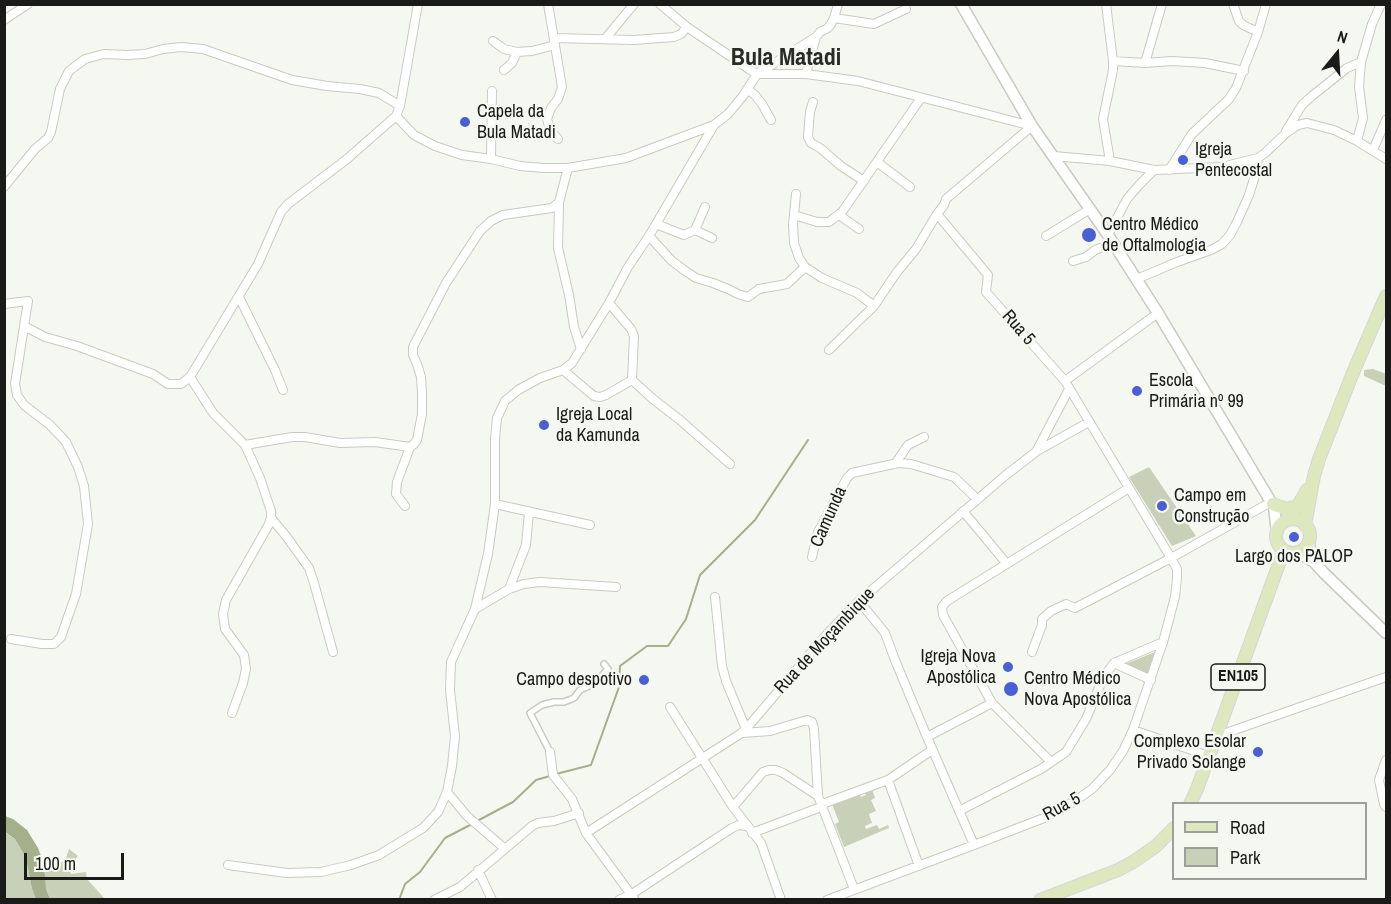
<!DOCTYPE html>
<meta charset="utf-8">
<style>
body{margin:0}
#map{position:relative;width:1391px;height:904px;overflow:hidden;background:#f5f8f0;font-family:"Archivo Narrow",sans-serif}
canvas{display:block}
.frame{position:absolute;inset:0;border:6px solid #1a1b18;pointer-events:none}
.legend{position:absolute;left:1172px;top:802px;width:195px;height:78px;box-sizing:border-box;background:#f5f8f0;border:2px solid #9da09a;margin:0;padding:8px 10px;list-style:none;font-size:18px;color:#1a1b18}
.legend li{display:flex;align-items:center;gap:12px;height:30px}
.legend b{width:30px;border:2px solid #9da09a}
.north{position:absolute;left:1307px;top:24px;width:60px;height:60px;-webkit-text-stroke:4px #f5f8f0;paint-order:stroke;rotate:18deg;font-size:16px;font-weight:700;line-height:24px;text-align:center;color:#1a1b18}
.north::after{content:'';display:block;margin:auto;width:21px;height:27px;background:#1a1b18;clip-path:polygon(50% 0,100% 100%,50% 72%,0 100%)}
.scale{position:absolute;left:24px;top:853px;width:100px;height:27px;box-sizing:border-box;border:3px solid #1a1b18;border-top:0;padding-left:8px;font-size:18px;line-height:21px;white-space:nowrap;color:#1a1b18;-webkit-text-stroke:4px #f5f8f0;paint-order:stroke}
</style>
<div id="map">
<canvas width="1391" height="904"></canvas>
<div class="frame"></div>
<ul class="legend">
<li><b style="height:8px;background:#dde8bf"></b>Road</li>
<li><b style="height:16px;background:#c8d0b8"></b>Park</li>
</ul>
<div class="north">N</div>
<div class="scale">100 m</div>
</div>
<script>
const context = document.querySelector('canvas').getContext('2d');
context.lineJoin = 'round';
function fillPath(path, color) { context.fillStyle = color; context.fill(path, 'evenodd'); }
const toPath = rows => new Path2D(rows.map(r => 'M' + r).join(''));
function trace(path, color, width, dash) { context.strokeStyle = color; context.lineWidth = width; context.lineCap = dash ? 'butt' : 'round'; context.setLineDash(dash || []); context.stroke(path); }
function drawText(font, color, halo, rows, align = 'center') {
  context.font = font + ' "Archivo Narrow",sans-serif'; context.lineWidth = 5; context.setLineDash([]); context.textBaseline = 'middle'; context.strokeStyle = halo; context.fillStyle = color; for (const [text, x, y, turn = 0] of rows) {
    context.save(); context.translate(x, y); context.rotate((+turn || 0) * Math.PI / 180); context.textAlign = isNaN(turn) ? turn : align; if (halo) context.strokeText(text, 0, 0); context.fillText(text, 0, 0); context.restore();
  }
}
const green = toPath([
 [1373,369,1386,374,1386,386,1364,376,1364,370],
 [1149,467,1196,536,1172,546,1129,477],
 [1155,652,1149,675,1123,665],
 [872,789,875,798,871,800,876,811,869,814,872,823,865,826,866,829,877,825,879,829,888,825,889,828,844,847,835,824,839,822,832,804,859,794,861,797,866,795,865,792],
 [4,832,15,839,26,858,32,889,36,899,5,899],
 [69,849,78,856,69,867,71,874,86,872,87,879,105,899,50,899,46,889,44,873,58,866,66,858]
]);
const water = toPath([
 [5,816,13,819,27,830,38,848,44,864,46,889,50,899,36,899,32,889,26,858,15,839,5,832]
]);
const stream = toPath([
 [556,774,591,765,619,687,620,666,647,646,668,646,686,619,700,575,755,520,808,440],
 [477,821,513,802,536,780,550,776],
 [399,900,405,884,420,872,445,838,472,824]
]);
const pedestrian = toPath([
 [550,752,530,713,542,705,554,702,564,702,574,698,580,690,600,681,599,679,608,669,604,664]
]);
const minor = toPath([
 [548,4,562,87,558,99,551,108,547,119,550,130,558,139],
 [660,4,687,27,749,69,757,74,806,74,858,81,1032,126],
 [1106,4,1113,61,1113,70,1103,119,1110,161],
 [1233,4,1239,21,1243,25,1258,32],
 [834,18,874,24,906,9],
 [4,20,28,4],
 [554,38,634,40,674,37,681,34,687,27],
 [605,39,634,4],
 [493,41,504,49,517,52,532,51,555,45],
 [1113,61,1145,63,1172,61,1205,63,1244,71],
 [1145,63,1162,4],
 [504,70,512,63,517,52],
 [806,74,816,37,820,32,828,28,831,24,834,18,838,4],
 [747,89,755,95,762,104,771,120],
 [813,102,810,112,809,123,808,137,811,143,820,148,841,166,864,181],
 [396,116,414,135,435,146,462,155,491,159,520,166,544,168,568,168,626,158,714,125,728,114,743,96,757,74,816,37],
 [1286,131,1302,105,1312,96,1347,68,1361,62],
 [1357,141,1363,118,1359,87,1361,62,1372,24,1381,4],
 [1373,150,1386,120],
 [1054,156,1110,161,1154,170,1222,167,1258,158,1265,153,1285,134,1298,125,1307,123,1334,130,1357,141,1386,159],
 [491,159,492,91],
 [877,162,910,187],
 [1169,170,1192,134,1229,99,1236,88,1258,32,1266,4],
 [4,187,35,149,48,138,51,132,60,89,69,71,85,59,104,54,127,55,145,54,163,49,181,47,203,49,292,80,327,86,360,89,379,93,400,106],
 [796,194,793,225,794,243,799,258,805,267,822,278,857,293,874,306],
 [559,202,558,248,569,295,574,327,581,349],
 [794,215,817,222,829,222,842,212,921,98],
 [839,215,859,229],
 [656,224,684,235,695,230,705,207],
 [695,230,712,238],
 [1108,235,1127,199,1140,184,1154,170],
 [649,236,672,261,684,270,696,278,713,283,728,289,738,294,748,297,759,289,787,284,805,267],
 [1046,236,1090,209],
 [1073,261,1086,257,1095,250,1114,243],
 [1137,279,1177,262,1211,250,1222,244,1230,235,1237,222,1249,195,1254,179,1258,158],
 [239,297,275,370,283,390],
 [609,303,631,329,634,336,632,380],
 [4,304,28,301,15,384,17,395,24,405,50,425,66,442,78,467,84,486,88,524,76,594,61,637,54,644,42,644,11,639],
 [24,326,45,337,77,346,153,374,168,384,181,384,190,377,258,264,281,212,288,204,347,159,396,116,400,106,418,4],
 [829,350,874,306,897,272,916,249,937,214],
 [563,370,589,392,594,396,600,397,606,395,632,380],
 [190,377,213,413,245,445,260,478,271,511,271,518,268,526,226,600,223,614,225,629,244,655,246,669,243,683,232,713],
 [632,380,653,399,680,420,730,464],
 [1065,381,1158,313],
 [245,445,292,437,305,437,340,443,375,442,410,447,414,444,417,440,422,414,422,394,421,377,417,364,413,355,413,347,446,283,480,231,491,221,503,215,552,208,559,202,568,168],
 [1037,450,1069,389],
 [895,464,908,445,924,437],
 [495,504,590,525],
 [405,506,396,494,397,482,410,447],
 [963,511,1007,564],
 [271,518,286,536,309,568,314,583,333,652],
 [812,557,818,532,847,478,852,473,898,463,911,464,954,477,977,499],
 [509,589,526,545,529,512],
 [715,597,722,666,726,681,746,729],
 [859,601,885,633,895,660,927,737,974,845],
 [475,609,509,589,524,584,540,582,616,587],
 [1032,652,1042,625,1042,619,1051,611,1066,604,1075,608,1171,558,1271,502],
 [1114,663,1151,680],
 [670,707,733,807,761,843,781,900],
 [1133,730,1209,756],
 [742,733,770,731,807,720,812,722,814,729,818,796,854,889],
 [1226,733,1386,677],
 [927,737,992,703],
 [550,752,553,775,572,799,586,833,635,900],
 [1386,760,1379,780,1384,804,1386,807],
 [1051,762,992,703,943,615,942,607,947,601,1129,488],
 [888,780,919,866],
 [447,792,467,816,504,848],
 [733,807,763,772,769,770,776,770,783,773,818,796],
 [959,811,1041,769,1066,752,1086,719,1104,676,1114,663,1163,642],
 [586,833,740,734,746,729,827,634,859,601,1006,475,1037,451,1089,422],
 [752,833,821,807,825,803,888,780,932,750],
 [228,865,287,873,321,872,351,865,379,855,423,828,438,812,447,792,452,766,455,736,450,690,451,662,475,609,488,554,495,504,495,439,497,418,505,401,518,390,540,378,563,370,572,363,609,303,628,267,649,236,714,125],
 [478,870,492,900],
 [434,900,460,887,532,826,538,823,554,821,579,813],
 [619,900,632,894,732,828,739,825,746,826],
 [827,900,974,845,1044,818,1075,801,1092,789,1110,770,1123,751,1133,730,1163,642,1175,597,1177,578,1177,569,1171,558,1065,381,986,292,988,275,937,214,944,205,946,199,1032,126]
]);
const secondary = toPath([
 [961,4,1032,126,1108,235,1158,313,1271,502,1278,509],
 [1274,507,1277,533],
 [1309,540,1310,550,1314,562],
 [1297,552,1314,562,1324,573,1386,633]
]);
const primary = toPath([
 [1273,504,1287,509,1298,506],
 [1290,518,1298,506,1307,490],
 '1276 536a17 17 0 1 1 34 0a17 17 0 1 1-34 0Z',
 [1305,525,1314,476,1319,459,1352,375,1386,296],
 [1190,804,1197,789,1284,550],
 [1040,900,1118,870,1133,862,1156,846,1174,828]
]);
const markers = [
 [465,122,6,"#495fd3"],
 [1183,160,6,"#495fd3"],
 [1089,235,8,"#495fd3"],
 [1137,391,6,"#495fd3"],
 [544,425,6,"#495fd3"],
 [1162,506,6,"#495fd3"],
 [1294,537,6,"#495fd3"],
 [1008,667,6,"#495fd3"],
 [644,680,6,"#495fd3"],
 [1011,689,8,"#495fd3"],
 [1258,752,6,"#495fd3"]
];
const shields = [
 [1238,677,54]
];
const shieldNames = [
 ["EN105",1238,677]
];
const poiNames = [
 ["Capela da",477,112],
 ["Bula Matadi",477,133],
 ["Igreja",1195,150],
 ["Pentecostal",1195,171],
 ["Centro Médico",1102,225],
 ["de Oftalmologia",1102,246],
 ["Escola",1149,381],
 ["Primária nº 99",1149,402],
 ["Igreja Local",556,415],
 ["da Kamunda",556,436],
 ["Campo em",1174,496],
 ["Construção",1174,517],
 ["Largo dos PALOP",1294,557,"center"],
 ["Igreja Nova",996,657,"right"],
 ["Apostólica",996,678,"right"],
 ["Centro Médico",1024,679],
 ["Nova Apostólica",1024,700],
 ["Campo despotivo",632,680,"right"],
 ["Complexo Esolar",1246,742,"right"],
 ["Privado Solange",1246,763,"right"]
];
const streetNames = [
 ["Rua 5",1018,328,49],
 ["Camunda",829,517,-66],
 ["Rua de Moçambique",825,641,-47],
 ["Rua 5",1062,807,-29]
];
const districtNames = [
 ["Bula Matadi",786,59]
];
fillPath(green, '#c8d0b8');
fillPath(water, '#a4af8b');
trace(stream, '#a4af8b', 2);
trace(pedestrian, '#c9cbc3', 8);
trace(minor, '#c9cbc3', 10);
trace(secondary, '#c9cbc3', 13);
trace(primary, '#d6d6d5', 14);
trace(pedestrian, '#fff', 5);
trace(minor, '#fff', 8);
trace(secondary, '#fff', 10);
trace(primary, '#dde8bf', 12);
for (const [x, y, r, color] of markers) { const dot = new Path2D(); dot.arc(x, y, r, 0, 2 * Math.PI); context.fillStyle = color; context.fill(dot); trace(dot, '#f5f8f0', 2); }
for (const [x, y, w] of shields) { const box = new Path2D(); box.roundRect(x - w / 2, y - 13, w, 26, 4.5); context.fillStyle = '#f5f8f0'; context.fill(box); trace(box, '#1a1b18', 1.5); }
drawText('bold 16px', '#1a1b18', null, shieldNames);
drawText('18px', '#1a1b18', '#f5f8f0', poiNames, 'left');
drawText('18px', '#1a1b18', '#f5f8f0', streetNames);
drawText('bold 24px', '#292b25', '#f5f8f0', districtNames);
</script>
